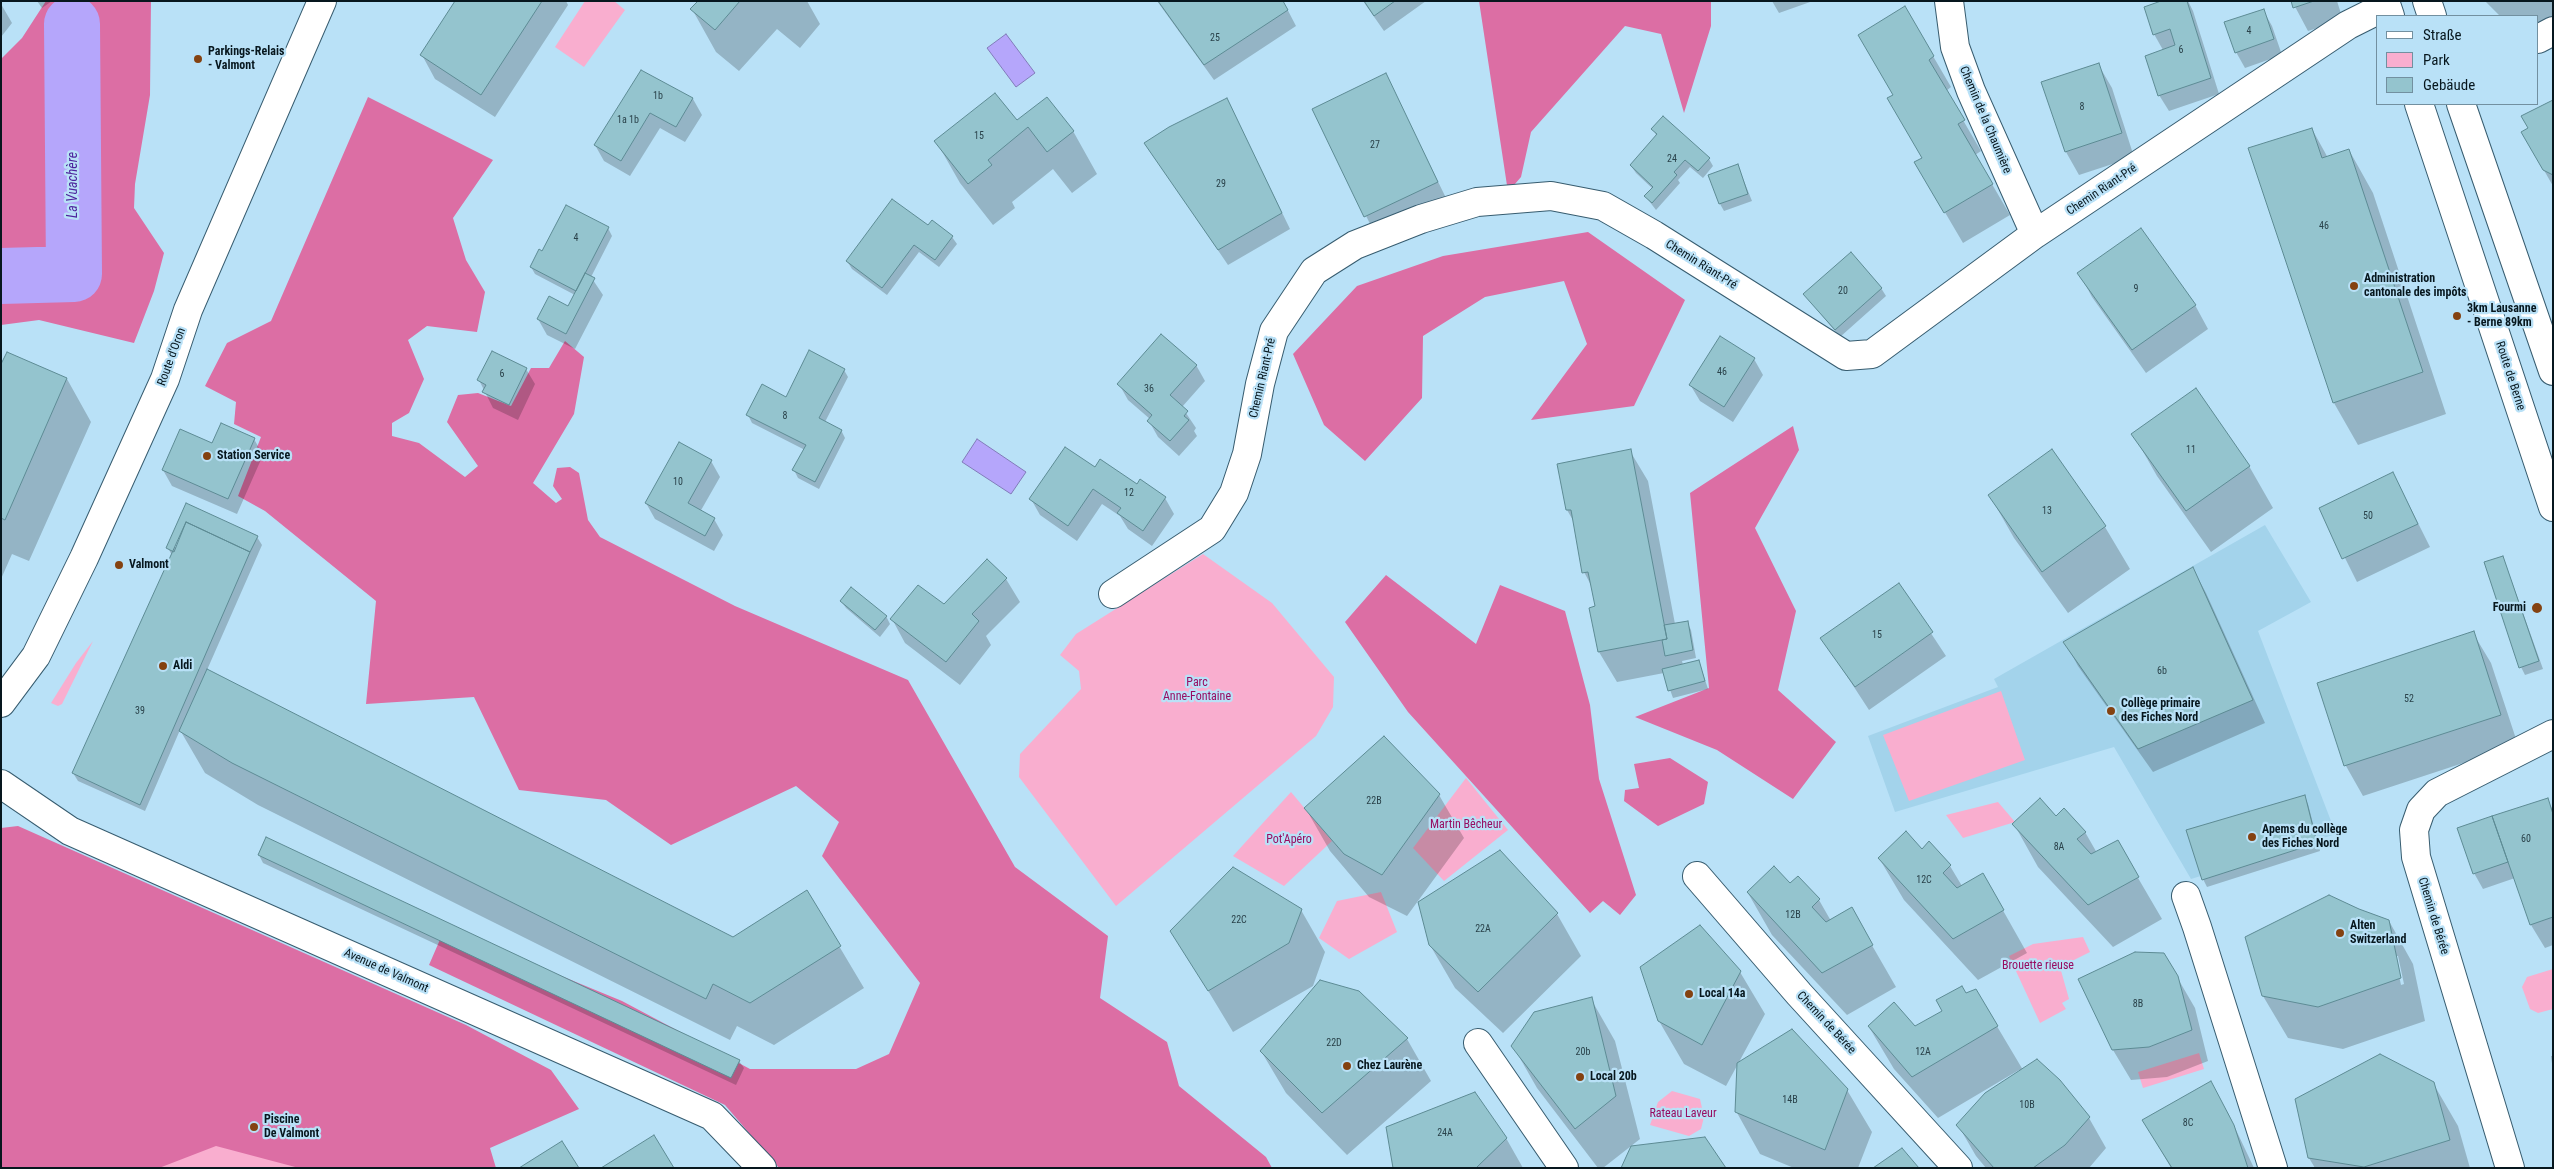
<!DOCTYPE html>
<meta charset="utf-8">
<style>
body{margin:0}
#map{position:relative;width:2554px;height:1169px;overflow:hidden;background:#b9e1f7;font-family:"Roboto Condensed",sans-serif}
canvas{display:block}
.frame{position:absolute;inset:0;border:2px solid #07171e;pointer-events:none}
.legend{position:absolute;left:2376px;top:15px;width:162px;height:90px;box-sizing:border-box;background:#b9e1f7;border:1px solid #7290a0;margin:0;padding:6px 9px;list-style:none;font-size:15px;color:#07171e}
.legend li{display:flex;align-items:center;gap:10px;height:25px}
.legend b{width:25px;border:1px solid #7290a0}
</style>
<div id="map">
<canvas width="2554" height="1169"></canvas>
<div class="frame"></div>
<ul class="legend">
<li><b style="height:6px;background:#fff"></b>Straße</li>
<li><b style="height:14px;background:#f9aecf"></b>Park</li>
<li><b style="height:14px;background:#94c4ce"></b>Gebäude</li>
</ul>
</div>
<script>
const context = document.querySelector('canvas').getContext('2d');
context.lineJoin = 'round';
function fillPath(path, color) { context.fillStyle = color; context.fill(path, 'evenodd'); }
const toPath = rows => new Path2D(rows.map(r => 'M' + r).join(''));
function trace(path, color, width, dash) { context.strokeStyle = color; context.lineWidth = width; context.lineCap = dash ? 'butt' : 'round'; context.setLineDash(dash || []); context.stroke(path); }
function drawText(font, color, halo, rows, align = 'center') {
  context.font = font + ' "Roboto Condensed",sans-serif'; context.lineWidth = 4.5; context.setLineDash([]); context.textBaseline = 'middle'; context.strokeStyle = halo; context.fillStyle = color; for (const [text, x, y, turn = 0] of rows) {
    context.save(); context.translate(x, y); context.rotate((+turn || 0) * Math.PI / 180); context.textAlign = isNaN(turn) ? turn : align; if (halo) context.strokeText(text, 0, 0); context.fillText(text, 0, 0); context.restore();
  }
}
const built = toPath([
 [2265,525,2311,602,2258,631,2336,834,2191,879,2114,747,1895,812,1868,736,1998,687,1994,679]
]);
const green = toPath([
 [585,1,614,1,625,10,584,67,555,47],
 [1203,554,1272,603,1334,677,1333,707,1316,736,1116,906,1019,777,1020,754,1081,689,1079,671,1060,655,1076,634],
 [93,641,62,704,58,706,51,703,76,663],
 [2001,691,2025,760,1909,801,1883,735],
 [1466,778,1508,830,1444,881,1413,848],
 [1291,792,1332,841,1284,886,1233,856],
 [1998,802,2015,822,1963,838,1946,815],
 [1381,892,1397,932,1349,959,1319,938,1337,901],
 [2083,937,2090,952,2060,967,2069,999,2062,1003,2066,1009,2040,1023,2009,956,2033,944],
 [2553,969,2553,1009,2538,1013,2530,1009,2522,987,2527,977],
 [2199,1053,2204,1069,2143,1088,2138,1072],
 [1672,1091,1700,1099,1704,1117,1701,1129,1689,1136,1650,1125,1658,1102],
 [230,1104,376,1168,149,1168]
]);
const forest = toPath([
 [46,1,151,1,150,95,135,184,134,208,164,253,154,291,134,343,39,320,1,325,1,59,22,38],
 [1479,1,1711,1,1711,26,1684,113,1661,34,1625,26,1531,132,1521,177,1508,192],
 [368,97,493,160,453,218,466,260,485,292,477,332,427,326,408,340,424,379,409,413,392,423,392,436,419,443,465,477,478,466,447,422,458,395,478,393,511,406,531,368,549,368,565,341,584,357,574,414,533,483,556,503,562,499,553,486,557,468,570,467,579,473,588,520,600,537,735,606,908,680,1015,867,1108,936,1100,998,1167,1042,1179,1086,1266,1157,1272,1168,779,1168,725,1105,429,965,445,928,622,1001,750,1069,856,1069,889,1054,920,983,822,856,839,822,796,786,671,845,606,800,519,790,474,697,366,704,376,601,265,511,238,496,261,437,234,424,236,402,205,386,227,343,271,321],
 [1588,232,1685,300,1634,406,1531,420,1587,344,1564,281,1485,297,1423,336,1422,398,1365,461,1324,425,1293,354,1357,286,1443,256],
 [1793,426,1799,450,1755,528,1796,611,1778,690,1836,742,1793,799,1717,750,1635,717,1709,688,1690,493],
 [1386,575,1476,644,1500,585,1565,611,1590,705,1599,779,1636,895,1620,915,1603,901,1590,913,1408,712,1345,622],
 [1670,758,1708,782,1704,804,1658,826,1624,801,1625,790,1639,788,1634,764],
 [18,826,466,1025,551,1070,579,1109,490,1148,496,1168,299,1168,216,1146,159,1168,1,1168,1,828]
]);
const water = toPath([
 [1006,34,1035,73,1016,87,987,48,1006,34],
 [977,439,1026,472,1011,494,962,462,977,439]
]);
const shadow = toPath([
 [37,1,52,1,42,8],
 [457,1,566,1,568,5,495,117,435,79,422,55],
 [699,1,807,1,820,24,800,48,777,29,739,71,716,52,692,9],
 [1157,1,1283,1,1296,26,1214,80],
 [1363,1,1426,1,1384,31],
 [1772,1,1813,1,1779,13],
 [2165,1,2188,1,2193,11,2219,94,2169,111,2159,95,2163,50,2154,34],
 [2292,1,2337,1,2343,20,2308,31],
 [2485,1,2553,1,2553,34,2538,47,2538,16,2500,16],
 [1,4,12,23,1,37],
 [1905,8,1951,87,1946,91,1981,151,1975,155,2010,215,1963,243,1916,163,1924,158],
 [2263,10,2272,26,2282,55,2245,68,2236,52],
 [2098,64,2112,88,2134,157,2079,175,2066,152],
 [641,72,693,99,702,115,685,142,660,128,630,176,604,161,595,145],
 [1386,75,1446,198,1374,232,1314,110],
 [1227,99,1290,229,1228,265,1146,144],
 [2553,101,2553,186,2522,132,2529,128],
 [1016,122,1073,131,1097,174,1072,193,1053,169,1012,202,1015,208,993,225,960,183,936,141],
 [1653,129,1709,159,1713,166,1703,178,1690,167,1678,180,1680,183,1656,210,1646,197,1653,189,1636,173,1631,166,1657,137],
 [2312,129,2328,158,2349,150,2373,193,2446,414,2358,445,2334,403],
 [1738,166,1752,201,1724,211,1720,204],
 [928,227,952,237,957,244,939,267,919,252,887,295,852,269,847,261],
 [608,228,612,236,591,277,603,295,575,349,547,335,538,319,569,307,575,295,535,274,531,267,542,253],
 [2079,273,2195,305,2208,329,2146,373,2092,297],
 [1881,288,1886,296,1840,337,1804,294],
 [7,353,67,379,91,422,29,561,12,554,1,579,1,367],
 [1754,359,1763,375,1733,422,1700,401,1691,386],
 [1196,365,1205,381,1182,407,1196,428,1194,431,1197,436,1179,456,1158,437,1149,421,1150,419,1128,400,1119,384],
 [526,369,535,384,518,420,493,408,479,380],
 [844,370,848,377,825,422,841,430,845,438,819,489,798,478,794,470,805,450,752,423,748,415],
 [2133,434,2249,466,2273,508,2211,552,2157,476],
 [254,439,263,455,237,514,172,486,163,470,212,444],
 [1630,451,1648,481,1675,624,1687,622,1691,630,1696,658,1682,661,1683,665,1699,661,1708,689,1673,698,1664,673,1617,682,1599,652,1591,609,1596,607,1592,587,1584,572,1574,522,1567,510],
 [2052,451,2105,527,2130,569,2068,613,2014,538,1990,496],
 [711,461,720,477,700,512,714,519,723,535,714,551,655,519,646,503],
 [1095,469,1165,498,1174,514,1152,546,1128,529,1120,516,1102,504,1077,541,1040,515,1031,499],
 [2393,473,2430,547,2357,582,2320,508],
 [257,537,262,545,207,670,733,938,839,946,864,988,774,1045,737,1026,730,1040,258,805,205,773,180,730,145,811,78,781,73,773,173,557,168,548],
 [2503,557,2543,669,2525,675,2521,667],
 [2193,569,2206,593,2265,723,2153,772,2078,666,2065,642],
 [1006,579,1020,602,986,636,991,645,960,685,905,643,892,619,944,605],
 [1899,585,1946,656,1869,710,1822,638],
 [841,601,886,616,890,624,880,637,846,608],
 [2473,633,2491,663,2518,745,2363,796,2346,766,2319,684],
 [1384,738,1439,795,1464,838,1407,916,1369,897,1330,851,1306,809],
 [2304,796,2308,804,2320,851,2207,887,2203,879],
 [2547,800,2553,810,2553,945,2545,948,2531,925,2515,878,2483,889,2474,873,2459,828],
 [2056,817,2085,832,2097,853,2117,842,2162,919,2113,947,2038,867,2014,824],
 [1922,850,1950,866,1962,886,1983,875,2027,953,1978,980,1904,900,1879,858],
 [1499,852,1557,914,1581,956,1503,1033,1455,988,1430,945],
 [259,855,739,1061,744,1068,736,1085,263,863],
 [1798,878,1819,900,1831,921,1851,909,1896,987,1847,1015,1772,935,1748,893,1790,885],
 [1301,910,1325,952,1313,986,1233,1032,1172,931],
 [2389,921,2413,964,2425,1021,2343,1049,2288,1038,2263,996],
 [2395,956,2398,956,2404,984,2401,985],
 [1740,972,1765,1014,1726,1086,1684,1064,1659,1021],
 [2177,977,2195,1008,2208,1061,2167,1077,2131,1080,2113,1050],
 [1976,991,2023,1070,2089,1118,2106,1148,2089,1168,1986,1168,1976,1156,1958,1125,2020,1072,2019,1070,1938,1118,1894,1069,1869,1027,1915,1027,1944,1012,1966,995],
 [1591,999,1615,1041,1640,1139,1603,1168,1598,1168,1537,1088,1513,1046],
 [1407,1039,1431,1081,1347,1155,1286,1093,1261,1051],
 [2551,1056,2553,1056,2553,1071],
 [2210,1083,2228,1113,2254,1168,2171,1168,2144,1121],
 [2433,1083,2458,1126,2470,1168,2315,1168,2309,1158],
 [1847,1090,1872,1132,1858,1168,1794,1168,1760,1154,1736,1111],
 [1506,1138,1523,1168,1394,1168]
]);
const river = toPath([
 [1,276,74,274,72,24]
]);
const building = toPath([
 [455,1,542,1,481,95,420,55,455,1],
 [698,1,740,1,715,30,690,9,698,1],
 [1158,1,1283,1,1288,10,1204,65,1158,1],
 [1364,1,1395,1,1374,16,1364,1],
 [2161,1,2187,1,2211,78,2158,96,2145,56,2175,45,2170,29,2153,35,2144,7,2161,1],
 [2291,1,2314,1,2293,8,2291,1],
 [1905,6,1934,56,1929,60,1965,120,1958,124,1993,184,1944,213,1914,162,1922,158,1887,98,1893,95,1858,35,1905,6],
 [2264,9,2274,39,2235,53,2224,22,2264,9],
 [2099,63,2122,133,2065,152,2041,82,2099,63],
 [641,70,693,98,676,127,650,113,621,161,594,145,641,70],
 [1386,73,1438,182,1364,217,1312,109,1386,73],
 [995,93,1017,120,1047,97,1074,131,1047,152,1028,127,988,160,992,165,968,184,934,141,995,93],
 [1227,98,1282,213,1218,250,1144,143,1169,127,1227,98],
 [2553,100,2553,175,2543,170,2521,132,2528,128,2521,116,2553,100],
 [1663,116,1710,158,1698,171,1685,160,1674,172,1677,175,1652,203,1644,196,1653,187,1630,165,1657,134,1651,129,1663,116],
 [2312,128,2322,158,2349,149,2423,372,2333,403,2248,148,2312,128],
 [1738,164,1748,194,1719,204,1708,175,1738,164],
 [892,199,928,225,932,220,953,236,935,260,914,245,882,288,846,261,892,199],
 [566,205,609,227,576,291,530,267,539,249,542,251,566,205],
 [2141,228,2196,305,2132,350,2077,273,2141,228],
 [1851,252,1882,288,1835,330,1803,294,1851,252],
 [585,273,595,278,566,334,537,319,549,296,568,306,585,273],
 [1161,334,1197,365,1170,395,1188,411,1184,416,1189,420,1170,441,1147,421,1152,415,1117,384,1161,334],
 [1720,336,1755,358,1724,407,1689,385,1720,336],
 [809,350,845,369,819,418,842,430,815,482,792,470,806,445,746,415,762,384,786,397,809,350],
 [492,351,527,368,509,405,482,392,486,385,477,380,492,351],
 [7,352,67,378,5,520,1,518,1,364,7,352],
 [2196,388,2250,466,2186,511,2131,434,2196,388],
 [221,423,255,438,228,499,162,470,180,429,212,443,221,423],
 [679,442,712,460,688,503,715,518,705,536,645,503,679,442],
 [1065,447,1095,467,1100,459,1137,484,1140,479,1166,497,1143,531,1117,513,1121,508,1093,489,1068,526,1029,499,1065,447],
 [1631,449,1667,639,1598,652,1589,608,1595,606,1588,572,1582,573,1571,510,1566,510,1557,464,1631,449],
 [2052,449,2106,526,2042,572,1988,495,2052,449],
 [2393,472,2418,524,2342,559,2319,508,2393,472],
 [186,503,258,536,250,552,186,522,174,552,166,548,186,503],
 [186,522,250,552,140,805,72,773,186,522],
 [2503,556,2539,661,2519,668,2484,562,2503,556],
 [987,559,1007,578,972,614,979,621,946,662,890,619,918,585,944,604,987,559],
 [2193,567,2253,700,2138,749,2063,642,2193,567],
 [1899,583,1933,632,1855,687,1820,638,1899,583],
 [851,587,887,616,875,630,840,601,851,587],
 [1688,621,1693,650,1665,656,1662,640,1667,639,1664,625,1688,621],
 [2474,631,2501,715,2344,766,2317,683,2474,631],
 [1699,660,1705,681,1668,691,1662,669,1699,660],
 [207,669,733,937,807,890,841,946,750,1003,713,984,706,999,232,763,179,731,207,669],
 [1384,736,1440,794,1382,875,1344,854,1304,808,1384,736],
 [2305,795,2317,843,2202,880,2186,830,2305,795],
 [2040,798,2056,816,2064,808,2086,832,2077,839,2091,854,2118,840,2139,877,2088,905,2012,824,2040,798],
 [2548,798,2553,814,2553,917,2530,925,2492,816,2548,798],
 [2492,816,2508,862,2473,874,2457,828,2492,816],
 [1906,831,1922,849,1929,841,1951,865,1943,873,1957,888,1983,873,2004,910,1953,939,1878,858,1906,831],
 [266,837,740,1060,731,1078,258,855,266,837],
 [1500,850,1558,913,1478,992,1429,945,1418,902,1500,850],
 [1774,866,1790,883,1798,876,1820,899,1812,907,1826,922,1852,907,1873,945,1822,973,1747,892,1774,866],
 [1233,867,1302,909,1289,943,1208,991,1170,931,1233,867],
 [2329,895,2359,909,2389,920,2401,978,2318,1007,2262,996,2245,937,2329,895],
 [1700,925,1741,971,1702,1045,1658,1021,1640,967,1700,925],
 [2135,952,2164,953,2178,976,2192,1030,2149,1047,2112,1050,2078,979,2135,952],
 [1320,980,1359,991,1408,1038,1322,1113,1260,1051,1320,980],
 [1962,986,1966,993,1976,989,1998,1026,1912,1077,1868,1026,1894,1002,1915,1026,1942,1011,1936,1000,1962,986],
 [1592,997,1616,1096,1575,1129,1511,1046,1534,1012,1592,997],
 [1792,1029,1848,1089,1825,1150,1735,1112,1737,1063,1792,1029],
 [2380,1054,2434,1082,2450,1140,2364,1167,2308,1158,2295,1099,2380,1054],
 [2037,1059,2060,1080,2090,1117,2065,1145,2033,1168,1994,1168,1956,1125,1985,1093,2037,1059],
 [2211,1081,2234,1125,2248,1168,2172,1168,2142,1120,2211,1081],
 [1475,1092,1507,1138,1476,1168,1393,1168,1386,1127,1475,1092],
 [654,1135,674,1168,601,1168,654,1135],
 [1705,1137,1726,1168,1621,1168,1631,1146,1705,1137],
 [562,1141,579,1168,519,1168,562,1141],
 [1902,1148,1919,1168,1873,1168,1902,1148]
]);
const street = toPath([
 [1949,1,1955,47,1971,91,2035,234],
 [2538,39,2553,31],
 [1113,594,1212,529,1234,493,1247,454,1260,384,1274,331,1314,271,1355,245,1421,219,1477,202,1551,196,1603,206,1654,235,1846,356,1872,354,2035,234,2348,25,2386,6],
 [1,784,70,831,712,1116,762,1168],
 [1697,876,1799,994,1958,1168],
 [2186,896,2197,927,2273,1168],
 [1478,1043,1564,1168],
 [2510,1168,2416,857,2414,830,2421,810,2437,793,2553,734]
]);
const secondary = toPath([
 [1,703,36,656,84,558,165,379,188,310,322,1]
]);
const primary = toPath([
 [2385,1,2390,16],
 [2427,1,2432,16],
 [2419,104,2553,507],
 [2461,104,2553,371]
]);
const markers = [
 [198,59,5,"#844211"],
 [2354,286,5,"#844211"],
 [2457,316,5,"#844211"],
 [207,456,5,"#844211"],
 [119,565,5,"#844211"],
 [2537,608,6,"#844211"],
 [163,666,5,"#844211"],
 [2111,711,5,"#844211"],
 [2252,837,5,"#844211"],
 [2340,933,5,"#844211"],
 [1689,994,5,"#844211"],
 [1347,1066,5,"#844211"],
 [1580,1077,5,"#844211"],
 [254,1127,5,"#844211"]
];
const numberNames = [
 ["4",2249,31],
 ["25",1215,38],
 ["6",2181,50],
 ["1b",658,96],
 ["8",2082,107],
 ["1a 1b",628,120],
 ["15",979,136],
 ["27",1375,145],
 ["24",1672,159],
 ["29",1221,184],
 ["46",2324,226],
 ["4",576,238],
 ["9",2136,289],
 ["20",1843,291],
 ["46",1722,372],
 ["6",502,374],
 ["36",1149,389],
 ["8",785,416],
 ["11",2191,450],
 ["10",678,482],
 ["12",1129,493],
 ["13",2047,511],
 ["50",2368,516],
 ["15",1877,635],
 ["6b",2162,671],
 ["52",2409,699],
 ["39",140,711],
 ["22B",1374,801],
 ["60",2526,839],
 ["8A",2059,847],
 ["12C",1924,880],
 ["12B",1793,915],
 ["22C",1239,920],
 ["22A",1483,929],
 ["8B",2138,1004],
 ["22D",1334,1043],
 ["20b",1583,1052],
 ["12A",1923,1052],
 ["14B",1790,1100],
 ["10B",2027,1105],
 ["8C",2188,1123],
 ["24A",1445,1133]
];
const poiNames = [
 ["Parkings-Relais",208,52],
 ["- Valmont",208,66],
 ["Administration",2364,279],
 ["cantonale des impôts",2364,293],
 ["3km Lausanne",2467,309],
 ["- Berne 89km",2467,323],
 ["Station Service",217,456],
 ["Valmont",129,565],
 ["Fourmi",2526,608,"right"],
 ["Aldi",173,666],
 ["Collège primaire",2121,704],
 ["des Fiches Nord",2121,718],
 ["Apems du collège",2262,830],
 ["des Fiches Nord",2262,844],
 ["Alten",2350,926],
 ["Switzerland",2350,940],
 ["Local 14a",1699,994],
 ["Chez Laurène",1357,1066],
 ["Local 20b",1590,1077],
 ["Piscine",264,1120],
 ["De Valmont",264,1134]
];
const streetNames = [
 ["Chemin de la Chaumière",1985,120,67],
 ["Chemin Riant-Pré",2102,190,-34],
 ["Chemin Riant-Pré",1701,265,32],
 ["Route d'Oron",172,357,-70],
 ["Route de Berne",2510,376,72],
 ["Chemin Riant-Pré",1263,378,-77],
 ["Chemin de Bérée",2433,916,73],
 ["Avenue de Valmont",386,971,24],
 ["Chemin de Bérée",1826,1023,47]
];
const parkNames = [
 ["Parc",1197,683],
 ["Anne-Fontaine",1197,697],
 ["Martin Bêcheur",1466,825],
 ["Pot'Apéro",1289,840],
 ["Brouette rieuse",2038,966],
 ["Rateau Laveur",1683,1114]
];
const waterNames = [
 ["La Vuachère",73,185,-90]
];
fillPath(built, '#a3d3eb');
fillPath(green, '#f9aecf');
fillPath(forest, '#dc6ea4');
fillPath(water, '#b5a6fb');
trace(water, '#817bb9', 1);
fillPath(shadow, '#0003');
trace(river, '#b5a6fb', 56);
fillPath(building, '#94c4ce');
trace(building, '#5d8b94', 1);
trace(street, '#375c6f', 30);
trace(secondary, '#375c6f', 30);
trace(primary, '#375c6f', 30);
trace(street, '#fff', 28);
trace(secondary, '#fff', 28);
trace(primary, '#fff', 28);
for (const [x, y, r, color] of markers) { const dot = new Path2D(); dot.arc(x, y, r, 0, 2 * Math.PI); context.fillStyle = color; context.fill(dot); trace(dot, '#b9e1f7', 2); }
drawText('10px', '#2a424a', null, numberNames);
drawText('bold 12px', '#07171e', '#b9e1f7', poiNames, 'left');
drawText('12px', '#07171e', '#b9e1f7', streetNames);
drawText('12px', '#970c61', '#b9e1f7', parkNames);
drawText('italic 14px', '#4d239c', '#b9e1f7', waterNames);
</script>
